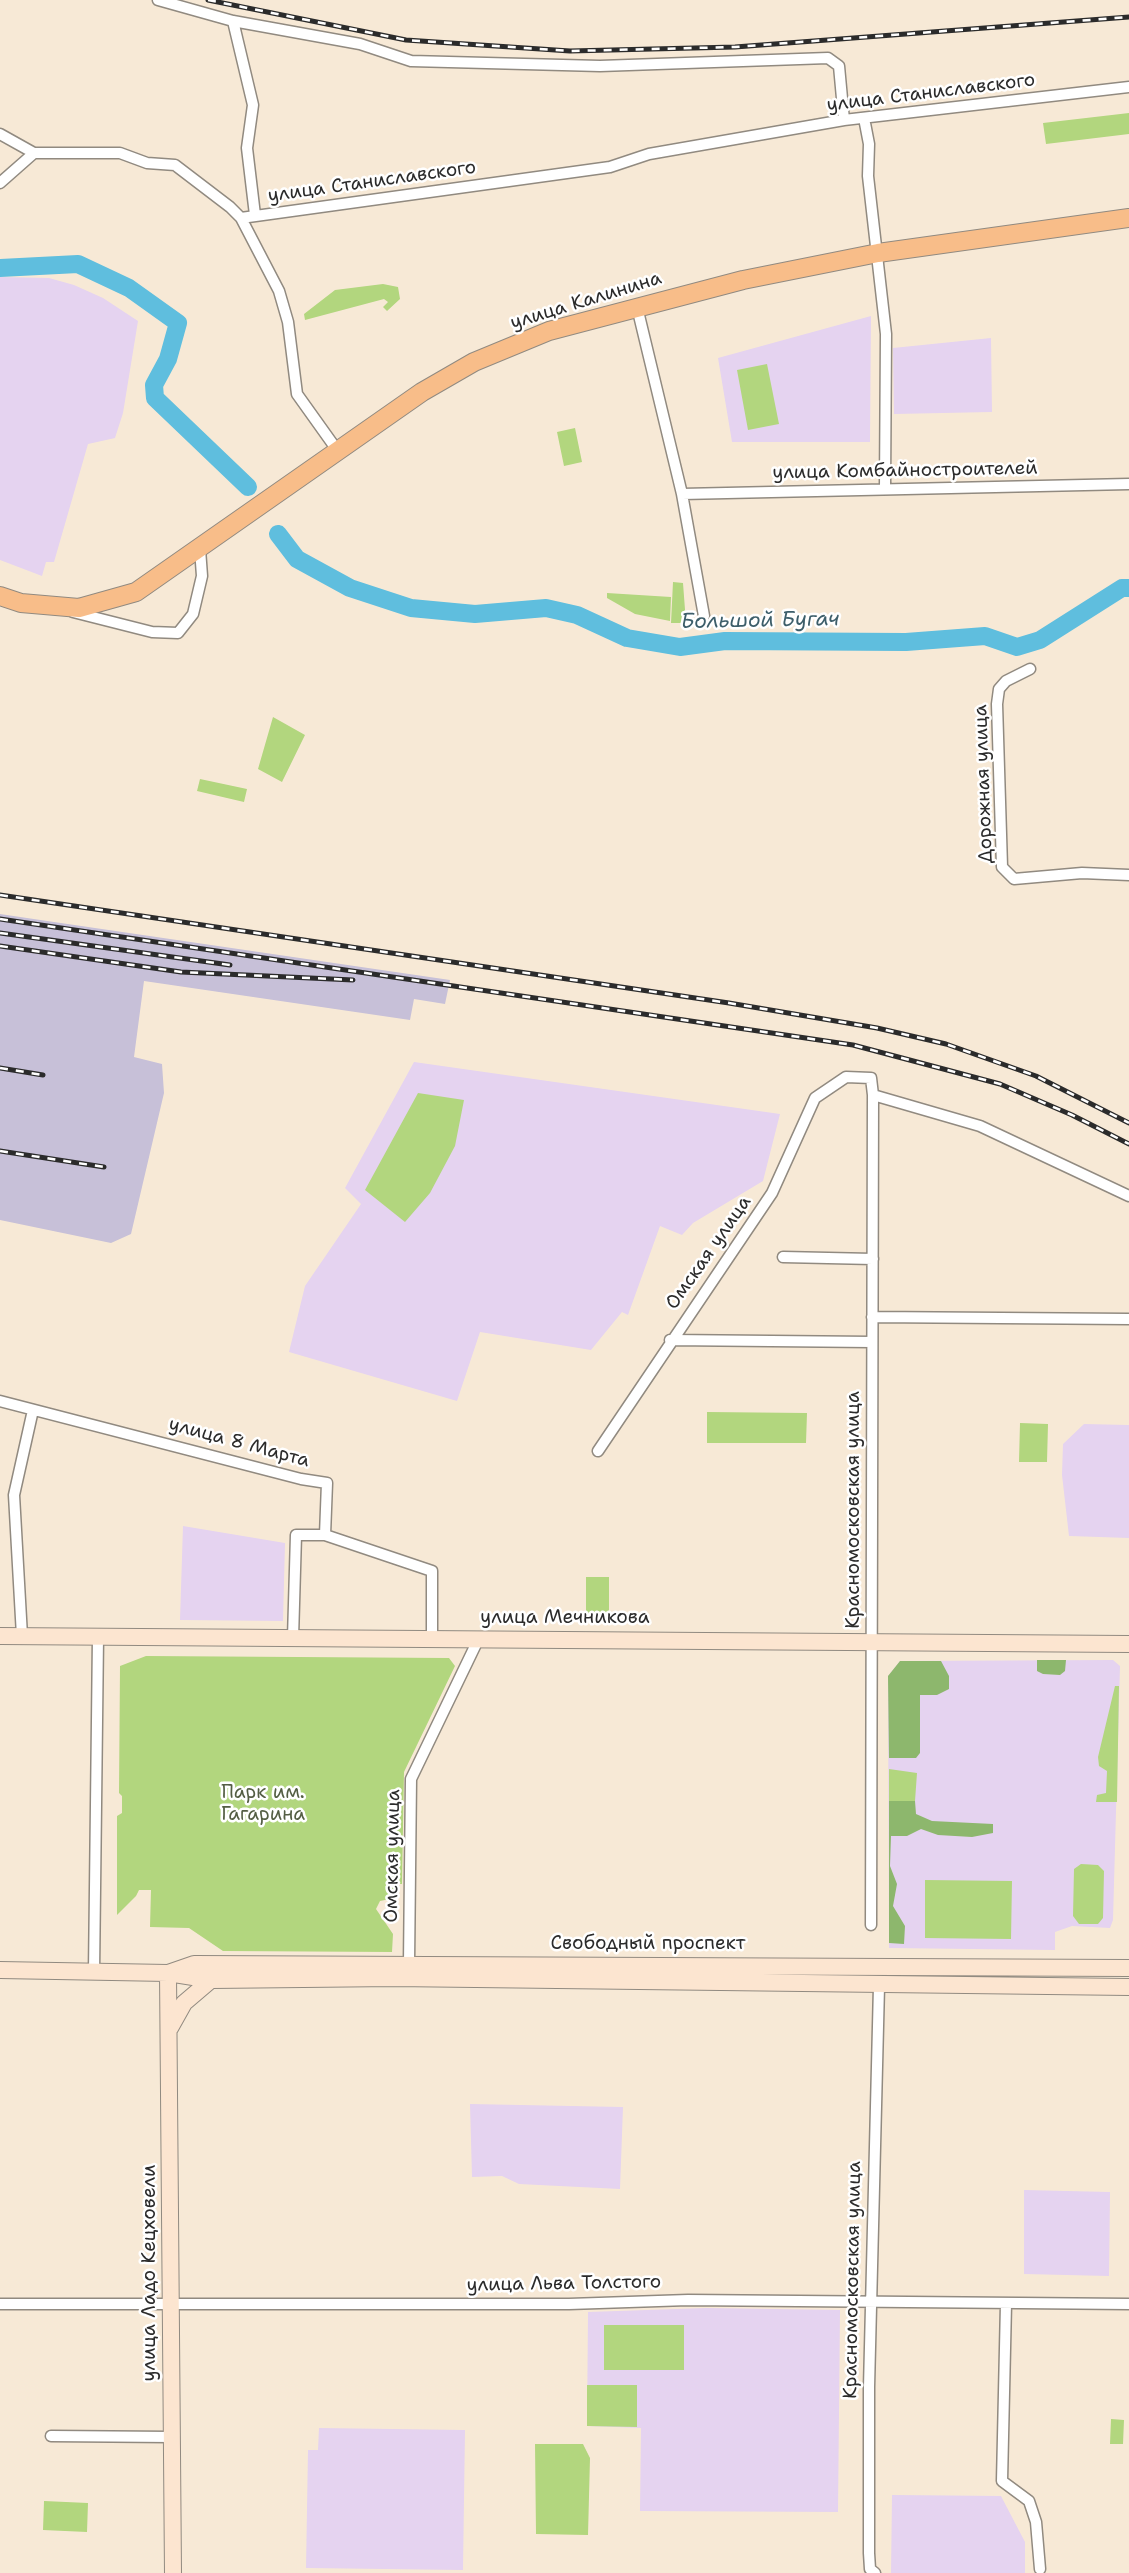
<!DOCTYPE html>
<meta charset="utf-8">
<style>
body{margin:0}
canvas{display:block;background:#f7e9d6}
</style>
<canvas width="1129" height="2573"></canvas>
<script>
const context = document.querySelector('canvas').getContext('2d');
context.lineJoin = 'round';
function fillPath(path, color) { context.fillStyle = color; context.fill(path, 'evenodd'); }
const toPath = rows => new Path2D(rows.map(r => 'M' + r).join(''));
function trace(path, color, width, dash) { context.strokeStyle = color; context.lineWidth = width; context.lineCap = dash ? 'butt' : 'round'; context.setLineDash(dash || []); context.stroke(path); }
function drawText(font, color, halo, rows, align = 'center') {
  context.font = font + ' "Shantell Sans",sans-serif'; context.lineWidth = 5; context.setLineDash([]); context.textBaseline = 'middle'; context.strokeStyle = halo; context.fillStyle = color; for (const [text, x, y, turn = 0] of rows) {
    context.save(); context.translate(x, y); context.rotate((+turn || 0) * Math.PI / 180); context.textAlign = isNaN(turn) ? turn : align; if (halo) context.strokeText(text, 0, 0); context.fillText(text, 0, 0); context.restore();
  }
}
const built = toPath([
 [0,277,49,278,74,285,103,298,138,321,123,413,115,438,88,444,54,562,46,562,42,576,0,560],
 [871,316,870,442,732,442,718,358],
 [991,338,992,412,894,414,893,348],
 [414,1062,780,1114,763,1181,693,1223,682,1235,660,1226,628,1315,622,1312,591,1350,480,1332,457,1401,289,1352,305,1286,361,1204,345,1188],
 [1084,1424,1129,1425,1129,1538,1069,1536,1062,1475,1063,1444],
 [183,1526,285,1543,283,1621,180,1620],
 [1113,1660,1120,1666,1113,1920,1110,1928,1072,1926,1055,1932,1055,1950,889,1948,888,1676,900,1661],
 [470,2104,623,2107,620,2189,519,2184,502,2176,472,2177],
 [1024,2190,1110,2192,1109,2276,1024,2274],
 [706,2308,840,2310,838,2512,640,2511,641,2428,587,2426,588,2312],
 [319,2428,465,2430,463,2570,306,2568,308,2450,318,2450],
 [892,2495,1001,2496,1025,2542,1025,2573,891,2573]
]);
const industrial = toPath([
 [0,914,54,922,450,980,445,1004,414,999,410,1020,144,981,134,1057,162,1064,164,1093,131,1234,111,1243,0,1220]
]);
const green = toPath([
 [1129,113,1129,134,1046,144,1043,123],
 [383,284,398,287,400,299,387,311,383,307,388,302,384,299,305,320,304,314,335,290],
 [767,364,779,424,748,430,737,370],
 [575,428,582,462,564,466,557,432],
 [673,582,683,583,686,623,671,623],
 [607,593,671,597,670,621,635,614,607,598],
 [273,717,305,735,282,782,258,769],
 [200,779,247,789,244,802,197,791],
 [418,1093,464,1100,455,1146,430,1193,405,1222,365,1190],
 [707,1412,807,1413,806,1443,707,1443],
 [1020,1423,1048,1424,1047,1462,1019,1462],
 [586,1577,609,1577,609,1618,586,1618],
 [146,1656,449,1658,455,1666,404,1772,402,1884,396,1884,395,1898,380,1901,376,1909,393,1934,392,1952,223,1951,189,1928,150,1927,151,1890,139,1890,136,1896,117,1915,117,1816,122,1813,122,1796,119,1793,120,1666],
 [1115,1686,1119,1686,1117,1802,1096,1802,1097,1795,1106,1793,1107,1771,1099,1766,1098,1757],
 [889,1769,917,1773,915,1801,889,1801],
 [1081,1864,1098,1865,1104,1871,1103,1918,1098,1924,1079,1924,1073,1916,1074,1869],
 [925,1880,1012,1881,1011,1939,925,1938],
 [604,2325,684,2325,684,2370,604,2370],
 [587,2385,637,2385,637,2427,587,2426],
 [1111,2419,1124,2420,1123,2444,1110,2444],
 [535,2444,583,2444,590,2458,588,2535,536,2534],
 [44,2501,88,2503,87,2532,43,2530]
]);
const forest = toPath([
 [1037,1660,1066,1660,1065,1671,1060,1675,1043,1674,1037,1671],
 [900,1661,941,1661,949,1676,949,1689,937,1695,920,1695,920,1753,916,1758,889,1758,888,1676],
 [889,1801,915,1801,916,1814,932,1821,993,1824,993,1833,972,1837,938,1835,921,1829,907,1836,891,1836,890,1866,897,1884,893,1906,905,1926,904,1944,889,1943]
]);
const river = toPath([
 [0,268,78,264,129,288,178,323,168,359,154,385,155,398,248,487],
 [278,534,297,559,350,588,411,608,475,614,546,608,577,615,627,638,680,647,725,641,906,642,985,636,1017,647,1040,640,1122,588,1129,588]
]);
const street = toPath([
 [158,0,233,21,360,44,411,61,600,66,828,58,839,66,844,120],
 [233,21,253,105,247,148,255,215],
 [864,118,869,144,868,176,886,334,885,488],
 [0,134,34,153],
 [0,183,34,153,120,153,147,163,175,165,230,207,241,218,279,291,288,322,297,394,337,450],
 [241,218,610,167,649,154,844,120,1129,87],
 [637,307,682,494,704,616],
 [682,494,1129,484],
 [73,612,152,632,178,633,193,614,202,576,200,549],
 [1030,669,1006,681,999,689,997,704,1002,867,1014,879,1082,873,1129,875],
 [783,1257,873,1259],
 [872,1317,1129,1319],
 [670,1340,872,1342],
 [0,1401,301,1479,327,1483,325,1535,432,1571,432,1638],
 [598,1451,772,1193,815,1098,846,1077,871,1078,873,1095,980,1126,1129,1196],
 [22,1636,14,1495,33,1410],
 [293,1638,296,1535,325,1535],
 [871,1925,873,1095],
 [409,1963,411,1779,479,1638],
 [94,1972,98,1637],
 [0,2304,569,2304,688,2300,1129,2304],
 [1006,2304,1002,2481,1029,2501,1036,2522,1040,2569],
 [51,2436,171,2437],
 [875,2573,870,2569,869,2553,869,2387,879,1986]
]);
const secondary = toPath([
 [0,1636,1129,1644],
 [0,1970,168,1973,212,1980,394,1978,1129,1987],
 [168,1973,194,1964,1129,1968],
 [168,1973,173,2573],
 [170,2028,184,2003,211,1980]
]);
const primary = toPath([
 [0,596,21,603,79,608,136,592,422,392,474,362,549,331,743,280,878,253,1129,218]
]);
const rail = toPath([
 [208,0,406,40,570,51,735,47,1129,17],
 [0,895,729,1003,877,1028,946,1044,1036,1076,1129,1123],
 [0,919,853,1045,1000,1084,1072,1115,1129,1144],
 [0,933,230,965],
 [0,946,181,972,353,980],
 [0,1068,43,1075],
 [0,1151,104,1167]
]);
const streetNames = [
 ["улица Станиславского",931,93,-7],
 ["улица Станиславского",372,182,-8],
 ["улица Калинина",586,301,-17],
 ["улица Комбайностроителей",905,471,-1],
 ["Дорожная улица",984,784,-92],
 ["Омская улица",709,1253,-55],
 ["улица 8 Марта",239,1443,15],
 ["Красномосковская улица",854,1510,-90],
 ["улица Мечникова",565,1618],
 ["Омская улица",393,1856,-89],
 ["Свободный проспект",648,1944],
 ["улица Ладо Кецховели",150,2273,-90],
 ["Красномосковская улица",853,2280,-89],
 ["улица Льва Толстого",564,2284,-1]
];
const parkNames = [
 ["Парк им.",263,1793],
 ["Гагарина",263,1815]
];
const waterNames = [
 ["Большой Бугач",760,621,-1]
];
fillPath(built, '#e5d3f0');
fillPath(industrial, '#c7c0d8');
fillPath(green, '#b2d67e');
fillPath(forest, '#8db76d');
trace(river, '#5fbede', 18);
trace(street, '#918a80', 13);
trace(secondary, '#918a80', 18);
trace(primary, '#918a80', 20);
trace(street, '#fff', 10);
trace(secondary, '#fce5d0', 16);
trace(primary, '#f8bd89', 18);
trace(rail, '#2b2b2b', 5);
trace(rail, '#fff', 2.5, [8]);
drawText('19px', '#2b2b2b', '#fff', streetNames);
drawText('19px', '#545e44', '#fff', parkNames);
drawText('italic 21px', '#3d5e6a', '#fff', waterNames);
</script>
